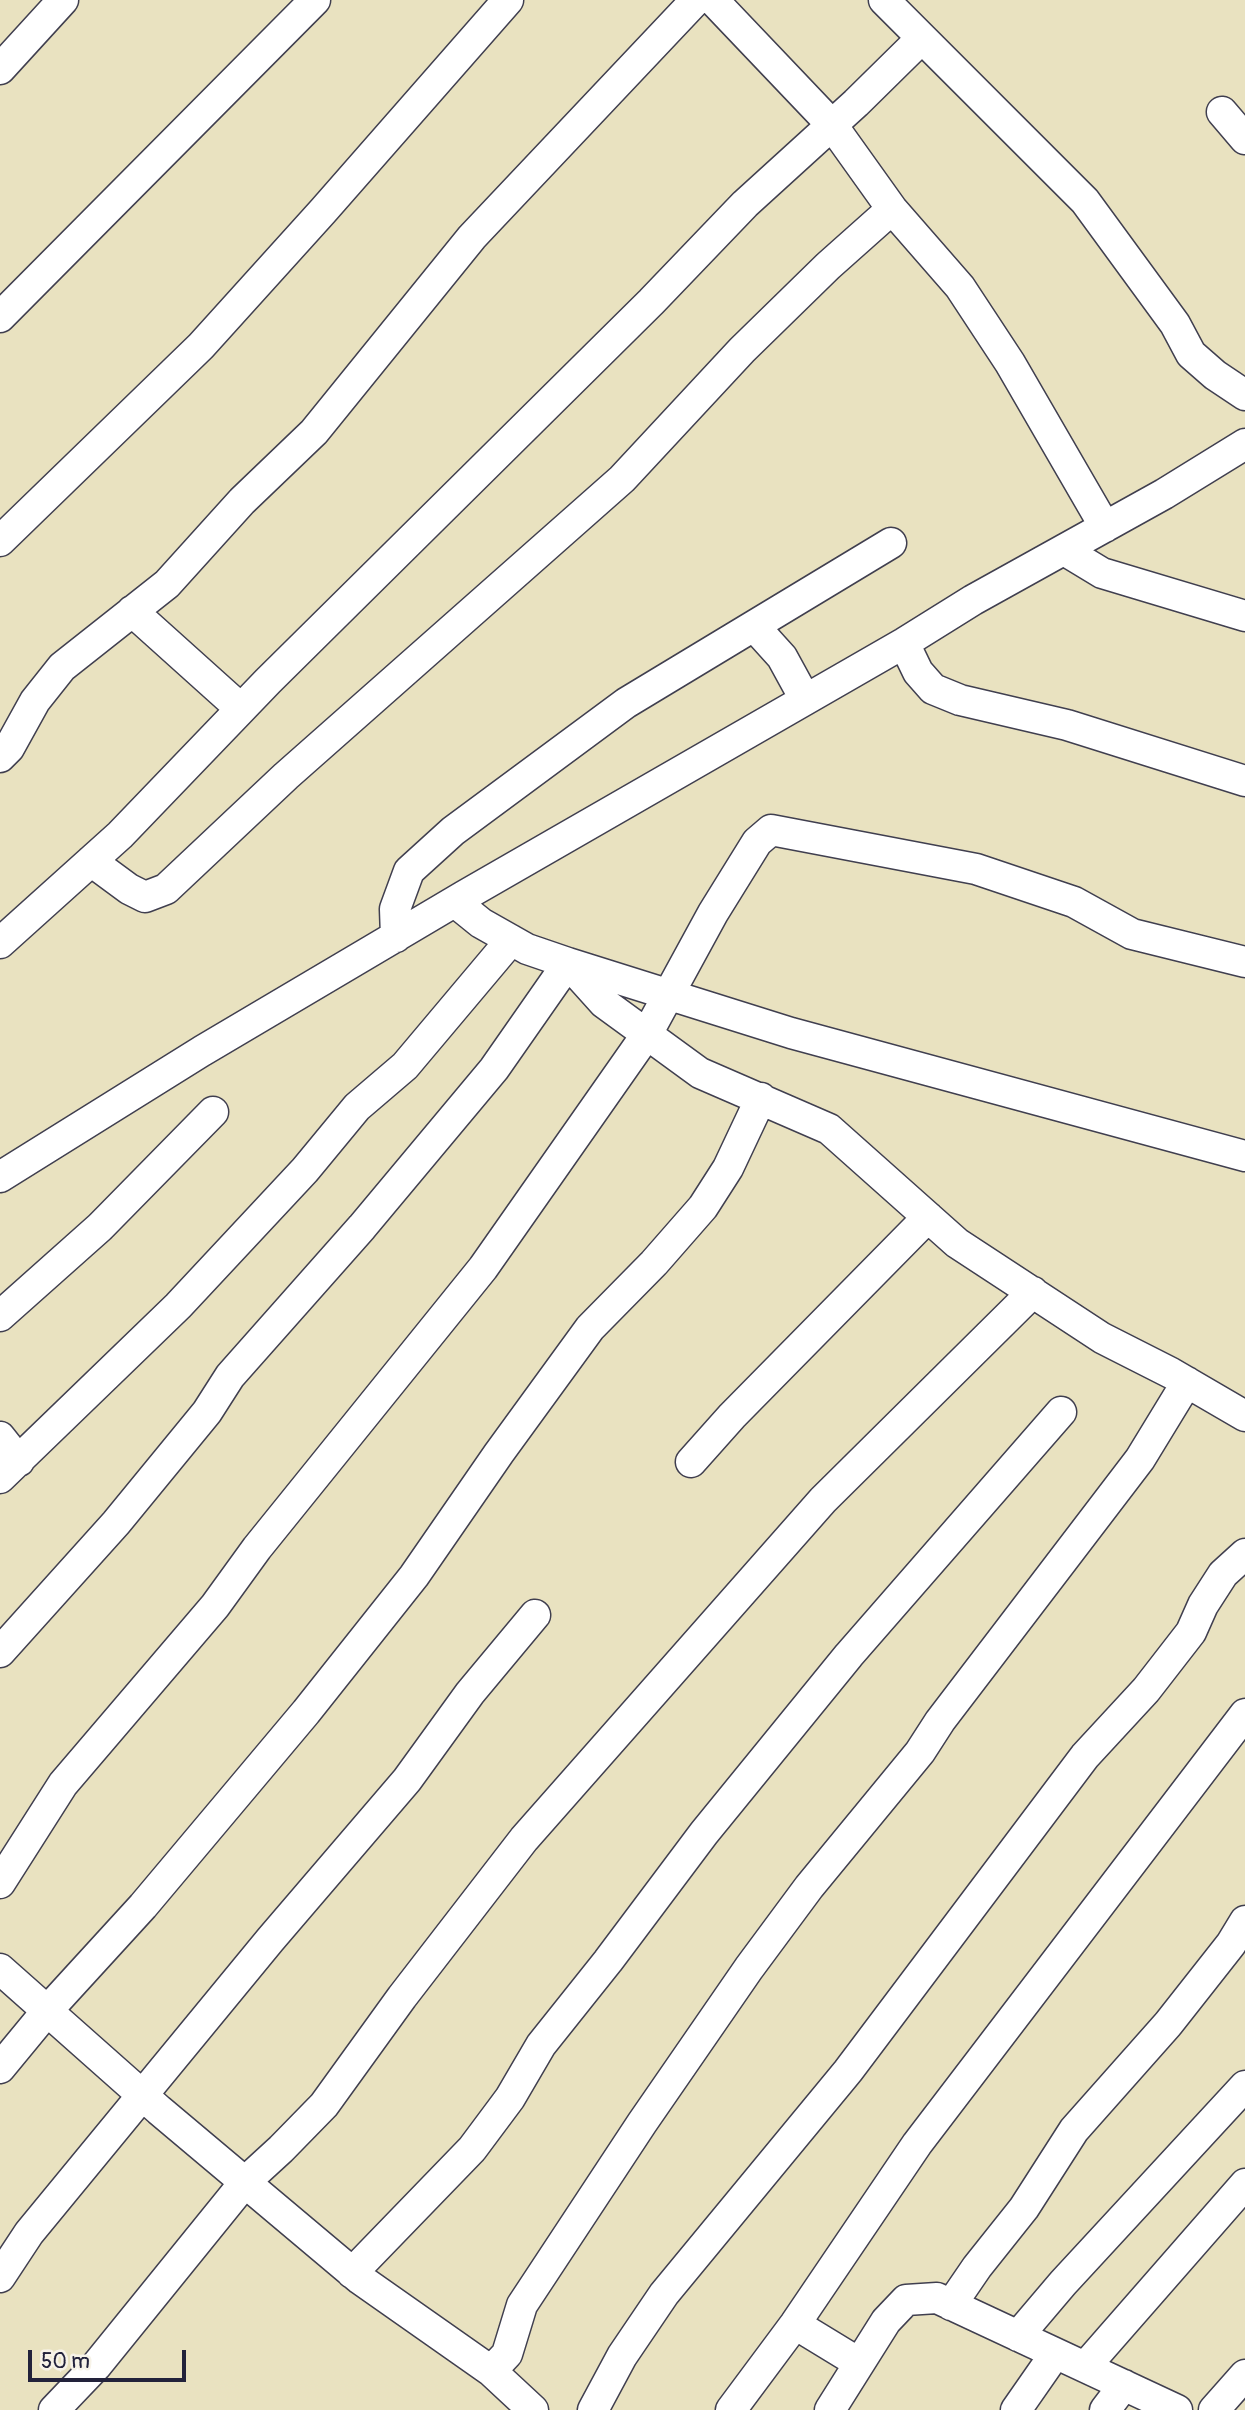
<!DOCTYPE html>
<style>
body{margin:0}
#map{position:relative;width:1245px;height:2410px;overflow:hidden;background:#e9e2c0;font-family:Pangolin,sans-serif}
canvas{display:block}
.scale{position:absolute;left:28px;top:2350px;width:158px;height:32px;box-sizing:border-box;border:4px solid #22223b;border-top:0;padding-left:9px;font-size:21px;line-height:24px;white-space:nowrap;color:#22223b;-webkit-text-stroke:5px #f7f3e8;paint-order:stroke}
</style>
<div id="map">
<canvas width="1245" height="2410"></canvas>
<div class="scale">50 m</div>
</div>
<script>
const context = document.querySelector('canvas').getContext('2d');
context.lineJoin = 'round';
const toPath = rows => new Path2D(rows.map(r => 'M' + r).join(''));
function trace(path, color, width, dash) { context.strokeStyle = color; context.lineWidth = width; context.lineCap = dash ? 'butt' : 'round'; context.setLineDash(dash || []); context.stroke(path); }
const minor = toPath([
 [713,0,832,125,892,209,960,287,1010,363,1105,527],
 [884,0,1085,201,1175,324,1191,354,1215,375,1245,395],
 [0,69,63,0],
 [1222,112,1245,139],
 [0,317,315,0],
 [0,541,201,346,323,211,508,0],
 [1064,550,1102,573,1245,616],
 [132,611,241,709],
 [754,626,782,657,805,699],
 [904,643,918,672,933,689,960,700,1067,725,1245,781],
 [0,757,9,748,35,701,62,667,167,584,242,501,314,432,472,237,696,0],
 [91,861,129,889,145,897,166,889,286,776,622,479,742,350,828,266,892,209],
 [455,902,481,923,527,949,568,963,791,1033,1245,1156],
 [396,937,395,909,409,871,453,831,626,703,891,543],
 [0,943,120,835,268,681,651,302,745,204,856,103,922,38],
 [0,1177,202,1051,464,896,904,643,973,600,1164,494,1245,444],
 [0,1316,100,1227,213,1112],
 [0,1437,19,1461],
 [691,1462,732,1416,928,1217],
 [0,1478,178,1306,305,1170,357,1107,405,1066,511,940],
 [0,1652,116,1523,207,1412,230,1376,362,1227,494,1069,568,963,604,1003,700,1073,829,1129,957,1243,1102,1338,1171,1373,1245,1416],
 [0,1883,63,1784,215,1606,257,1548,483,1268,647,1034,713,913,757,842,771,830,976,869,1074,902,1132,934,1245,962],
 [0,1969,159,2110,360,2279,491,2371,533,2410],
 [0,2068,47,2011,143,1906,306,1712,414,1576,499,1453,590,1328,654,1263,703,1207,728,1168,761,1098],
 [352,2273,472,2149,510,2098,541,2045,608,1961,704,1833,849,1655,1061,1412],
 [0,2277,29,2233,270,1940,407,1780,470,1693,535,1615],
 [951,2305,977,2267,1024,2208,1074,2130,1168,2024,1231,1944,1245,1921],
 [795,2324,859,2363],
 [1018,2336,1063,2283,1245,2086],
 [1085,2367,1245,2184],
 [491,2371,507,2354,522,2305,642,2123,749,1968,809,1887,920,1752,940,1721,1140,1459,1187,1382],
 [54,2410,96,2366,245,2182,281,2149,324,2105,402,1997,524,1839,823,1500,1033,1292],
 [593,2410,622,2356,664,2294,848,2071,1085,1756,1146,1690,1191,1632,1203,1605,1223,1574,1245,1554],
 [731,2410,795,2324,917,2144,1245,1714],
 [830,2410,886,2321,906,2300,937,2298,1177,2410],
 [1016,2410,1055,2354],
 [1105,2410,1124,2385],
 [1214,2410,1245,2375]
]);
trace(minor, '#403f4f', 33);
trace(minor, '#fff', 30);
</script>
